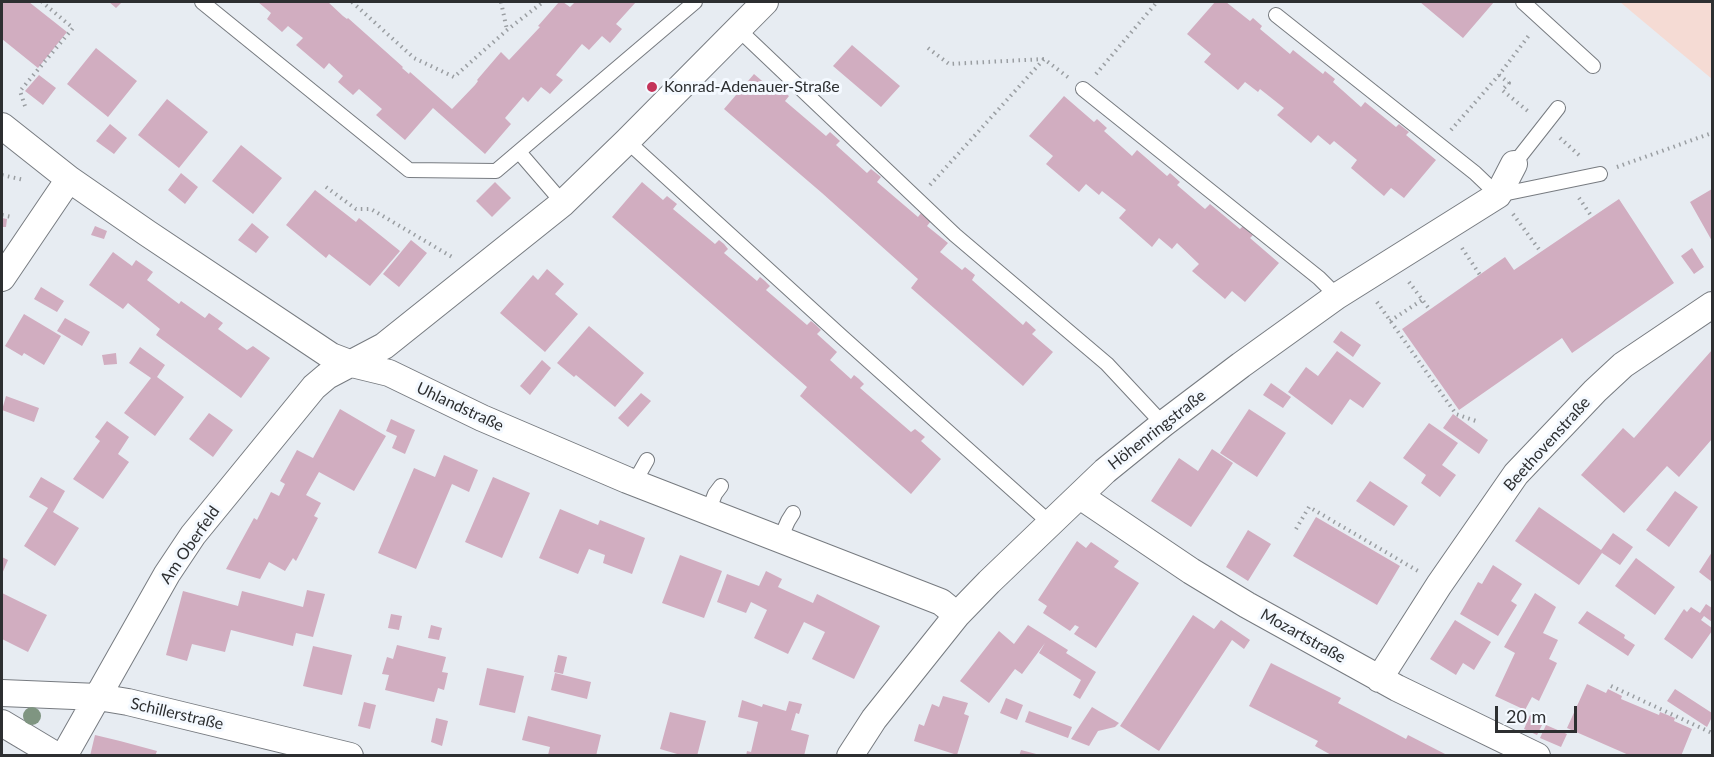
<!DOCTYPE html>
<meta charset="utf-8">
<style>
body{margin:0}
#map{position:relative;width:1714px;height:757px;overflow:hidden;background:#e7ecf2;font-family:Lato,sans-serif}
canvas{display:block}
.frame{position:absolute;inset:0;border:3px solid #2d2f31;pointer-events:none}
.scale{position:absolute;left:1495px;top:706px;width:82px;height:27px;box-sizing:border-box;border:3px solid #2d2f31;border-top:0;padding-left:8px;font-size:18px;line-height:21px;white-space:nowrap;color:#2d2f31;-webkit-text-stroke:4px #f4f9ff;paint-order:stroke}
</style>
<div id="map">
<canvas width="1714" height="757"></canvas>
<div class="frame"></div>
<div class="scale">20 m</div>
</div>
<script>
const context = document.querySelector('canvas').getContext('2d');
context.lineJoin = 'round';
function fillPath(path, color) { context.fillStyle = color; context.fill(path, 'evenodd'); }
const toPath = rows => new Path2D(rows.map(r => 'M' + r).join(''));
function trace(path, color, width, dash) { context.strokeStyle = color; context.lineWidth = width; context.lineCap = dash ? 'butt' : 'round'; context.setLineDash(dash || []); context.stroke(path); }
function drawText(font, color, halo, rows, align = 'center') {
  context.font = font + ' Lato,sans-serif'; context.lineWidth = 6; context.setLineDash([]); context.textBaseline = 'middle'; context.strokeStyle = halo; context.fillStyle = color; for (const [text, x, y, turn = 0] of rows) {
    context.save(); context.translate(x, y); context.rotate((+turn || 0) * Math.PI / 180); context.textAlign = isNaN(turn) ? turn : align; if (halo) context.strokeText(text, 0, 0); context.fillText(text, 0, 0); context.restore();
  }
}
const education = toPath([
 [1620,2,1712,2,1712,79]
]);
const building = toPath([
 [2,2,29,2,67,32,38,68,2,39],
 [109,2,122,2,116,8],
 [258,2,328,2,343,16,347,19,348,18,403,67,402,68,409,74,410,72,452,109,475,85,478,81,477,80,501,52,509,60,540,27,538,26,559,2,563,2,570,7,575,2,636,2,616,24,622,29,610,43,602,36,589,50,582,44,556,75,563,80,550,94,541,87,528,102,523,97,505,118,511,124,485,154,433,108,405,140,376,115,382,109,359,89,353,95,338,82,343,76,329,63,324,69,296,45,303,38,288,26,282,32,267,19,271,13],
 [1215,2,1226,2,1250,21,1253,18,1262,26,1260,29,1290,54,1293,50,1323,74,1325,71,1335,79,1333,82,1361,107,1365,102,1396,127,1399,124,1409,132,1406,135,1436,160,1404,198,1391,188,1384,196,1351,168,1357,160,1334,141,1330,145,1318,135,1311,143,1277,115,1284,108,1260,89,1258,92,1245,82,1238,90,1204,62,1211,54,1187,34],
 [1420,2,1494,2,1463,38],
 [852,45,900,86,881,107,833,66],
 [96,48,137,81,108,117,67,84],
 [754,74,775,92,778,87,789,96,785,101,826,136,830,132,840,141,836,145,867,173,871,169,881,177,877,182,918,217,921,213,931,221,927,226,948,243,940,252,962,270,965,267,975,275,972,280,1023,325,1026,321,1036,330,1032,334,1053,352,1023,386,911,288,918,279,822,193,724,109],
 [39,75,56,88,43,105,25,91],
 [1064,96,1094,122,1097,119,1107,128,1104,131,1132,156,1137,150,1167,176,1170,173,1180,182,1177,185,1205,209,1210,204,1240,229,1243,226,1253,235,1250,238,1279,263,1245,302,1232,291,1225,299,1192,271,1199,264,1177,243,1172,249,1159,238,1152,247,1119,218,1126,210,1102,191,1099,195,1086,184,1079,192,1046,164,1053,156,1029,136],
 [167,99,208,132,179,168,138,135],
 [110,124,127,138,114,154,96,141],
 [241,145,282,178,253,214,212,181],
 [181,173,198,187,185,204,168,190],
 [495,182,511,198,492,217,476,201],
 [642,182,663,200,667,196,677,204,673,209,715,244,719,240,724,244,728,249,724,253,757,281,760,277,765,281,770,286,766,290,807,325,811,321,816,325,821,330,817,334,837,352,830,360,851,379,854,375,859,379,864,384,860,388,911,432,915,429,925,437,921,441,941,459,911,494,800,396,807,387,612,217],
 [1712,189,1712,241,1690,202],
 [315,190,356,222,359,218,400,251,370,286,329,254,326,258,286,225],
 [1619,199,1674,283,1572,353,1562,338,1459,410,1402,329,1505,257,1514,270],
 [2,218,7,219,6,227,2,227],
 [252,223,269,237,256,253,238,240],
 [95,226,107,231,104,239,91,235],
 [411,240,427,253,399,287,383,274],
 [1692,248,1704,267,1694,274,1681,256],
 [113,252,132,266,136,260,153,272,147,280,179,304,181,301,205,318,209,313,223,323,218,329,247,350,253,346,270,358,241,398,156,335,160,329,128,303,123,309,89,285],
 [547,269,564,284,555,294,578,314,545,352,500,313,533,275,538,280],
 [41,287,64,301,57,312,34,299],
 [24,314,61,336,44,365,24,353,22,356,5,346],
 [65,318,90,332,82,346,57,331],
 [589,326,644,373,615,407,576,375,574,377,557,363],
 [1341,331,1361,345,1353,357,1333,342],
 [140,347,165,365,157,377,184,397,155,436,124,413,151,378,129,363],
 [1712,350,1712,439,1679,477,1667,466,1624,513,1581,475,1623,428,1634,438],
 [1337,351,1381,383,1363,408,1350,399,1332,425,1288,392,1306,367,1318,376],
 [116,353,117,364,104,365,102,355],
 [542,360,551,368,530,395,520,386],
 [1271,383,1291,397,1283,408,1263,395],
 [641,393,651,401,628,427,618,418],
 [6,396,39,408,34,422,2,410],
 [340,409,386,436,354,491,319,472,306,495,321,503,314,516,318,518,296,561,293,558,285,571,269,562,260,579,226,569,254,518,257,520,271,492,279,496,285,484,280,481,297,450,313,458],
 [1249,409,1286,433,1257,477,1220,453],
 [209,413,233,430,213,457,189,439],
 [1453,414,1488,440,1479,454,1443,428],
 [391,419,415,430,405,454,392,448,397,436,386,431],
 [107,421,129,437,118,454,129,462,103,499,73,479,100,441,95,437],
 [1429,423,1458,443,1442,465,1456,475,1440,497,1421,483,1426,475,1403,458],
 [1212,449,1233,463,1191,527,1151,501,1179,458,1198,471],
 [444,455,478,470,469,492,452,484,416,569,378,553,414,468,435,477],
 [41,477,65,491,53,512,79,528,55,566,24,546,48,508,29,497],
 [493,477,530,493,502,558,465,542],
 [1370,481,1408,506,1394,526,1356,501],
 [1675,491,1698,507,1669,547,1646,530],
 [1539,507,1601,550,1613,533,1633,547,1620,565,1602,553,1579,585,1515,541],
 [560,509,598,525,600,520,645,538,632,574,603,563,605,555,589,549,578,574,539,558],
 [1316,517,1400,566,1377,605,1293,556],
 [1248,530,1271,544,1248,581,1226,567],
 [1077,541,1086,548,1091,542,1119,561,1114,567,1139,583,1096,648,1074,634,1079,627,1075,625,1070,631,1043,613,1047,606,1038,600],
 [1712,552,1712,582,1699,572],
 [680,555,722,571,704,618,662,603],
 [2,557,8,560,2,574],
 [1636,558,1675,587,1655,615,1615,586],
 [1493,565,1522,584,1511,601,1517,605,1498,636,1460,614,1478,582,1482,584],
 [766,571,782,579,778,587,813,603,817,594,880,626,854,679,812,659,825,632,804,622,788,654,754,638,767,610,751,602,746,613,717,602,727,574,759,586],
 [307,590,325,594,313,637,296,633,293,646,231,630,225,652,192,644,187,661,166,655,183,591,238,606,242,591,303,607],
 [2,593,47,615,28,652,2,639],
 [1535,593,1556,607,1543,633,1558,640,1549,659,1557,663,1539,701,1532,697,1525,710,1495,696,1515,653,1504,647],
 [1706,604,1712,608,1712,622,1704,616,1701,620,1712,628,1712,631,1692,659,1664,639,1684,609,1687,612,1691,607,1700,613],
 [1587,611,1625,635,1624,638,1635,645,1628,656,1578,623],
 [391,614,402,616,399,630,388,628],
 [1193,615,1214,629,1221,620,1250,640,1244,649,1232,640,1159,751,1120,726],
 [1455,620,1491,642,1474,670,1463,663,1456,675,1430,659],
 [431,625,442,628,439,640,428,638],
 [1028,625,1068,650,1066,653,1096,672,1080,699,1073,695,1081,680,1039,653,1045,643,1022,674,1015,669,989,703,960,681,999,631,1014,644],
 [397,645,446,657,442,672,448,673,444,690,438,688,434,702,385,690,389,675,382,674,387,657,393,659],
 [313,646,352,655,342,695,303,686],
 [558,655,567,657,563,674,554,672],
 [1271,663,1341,698,1338,703,1361,715,1406,739,1408,735,1449,756,1333,756,1315,746,1318,741,1249,706],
 [487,668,524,676,515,713,479,705],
 [555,673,591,682,587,699,551,690],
 [1587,684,1606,693,1608,689,1622,696,1621,699,1659,715,1660,712,1675,718,1674,721,1692,729,1681,756,1631,756,1567,728],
 [1675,689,1712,713,1712,717,1707,727,1667,701],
 [943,696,968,703,964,714,969,716,957,755,914,741,919,724,924,726,932,704,939,707],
 [1006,698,1023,705,1017,720,1000,713],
 [742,700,762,707,763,704,786,711,789,701,802,704,799,714,796,713,791,730,809,735,804,756,746,756,747,751,751,752,758,722,738,717],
 [364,702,376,705,370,729,358,726],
 [1092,707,1119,723,1115,727,1098,731,1089,746,1071,739],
 [1029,711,1072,727,1068,738,1025,722],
 [670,712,706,721,697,756,684,756,660,749],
 [1530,715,1544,721,1537,735,1524,729],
 [528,716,601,735,596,756,552,756,548,755,550,747,522,740],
 [436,718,448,721,442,746,431,742],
 [1546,725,1567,734,1561,747,1540,738],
 [95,735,120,741,157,751,155,756,90,756],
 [1021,750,1040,755,1040,756,1019,756]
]);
const path = toPath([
 [352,2,414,58,454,77,507,30,543,2],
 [501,2,507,30],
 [928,48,949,64,1044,59,1069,78],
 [1096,74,1157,2],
 [1499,75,1509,83,1502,90,1529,112],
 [25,106,20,91,73,28,42,2],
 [1451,130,1499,75,1530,34],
 [1560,138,1581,157],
 [1617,167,1712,133],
 [2,175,24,180],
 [930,185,1044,59],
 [326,187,356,209,371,209,452,257],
 [1579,198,1592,217],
 [1513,214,1541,252],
 [2,215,12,217],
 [1462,248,1480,275],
 [1409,282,1430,310],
 [1377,302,1456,414,1476,421],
 [1390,321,1422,300],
 [1296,529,1309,507,1418,571],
 [1611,686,1712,733]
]);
const lane = toPath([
 [202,2,409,170,496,171,695,2],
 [1523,2,1593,66],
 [1276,15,1475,173,1498,195,1600,174],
 [737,28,955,235,1107,364,1163,424],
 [1083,89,1319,278,1337,296],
 [627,141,842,337,1050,523],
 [519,152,563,203],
 [1514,164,1558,108],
 [634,483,647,460],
 [708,512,715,494,721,486],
 [780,539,788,521,793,513]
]);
const street = toPath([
 [2,126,69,179,147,233,331,356,352,364,389,373,482,418,627,480,941,602,957,615],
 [2,278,69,179],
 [1080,496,1191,571,1247,605,1397,688,1537,756],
 [1379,679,1439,585,1516,474,1595,391,1623,365,1712,305],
 [2,693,98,697,128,702,350,756],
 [2,723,57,756],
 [64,756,167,574,193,535,314,387,327,376,384,346,563,203,627,141,765,2],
 [850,756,874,719,957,615,989,582,1105,471,1163,424,1241,365,1337,296,1498,195,1514,164]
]);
const trees = [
 [32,716]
];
const markers = [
 [652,87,6,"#c4345a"]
];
const poiNames = [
 ["Konrad-Adenauer-Straße",664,87]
];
const streetNames = [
 ["Uhlandstraße",460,407,25],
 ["Höhenringstraße",1157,430,-38],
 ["Beethovenstraße",1547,444,-48],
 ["Am Oberfeld",190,545,-55],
 ["Mozartstraße",1303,636,29],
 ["Schillerstraße",177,714,13]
];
fillPath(education, '#f5dbd4');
fillPath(building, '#d1adc0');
trace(lane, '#777b80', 16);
trace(street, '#777b80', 28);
trace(path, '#9a9ea2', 4, [1.5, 4.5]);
trace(lane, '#fff', 14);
trace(street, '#fff', 26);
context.fillStyle = '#7f9581';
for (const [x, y] of trees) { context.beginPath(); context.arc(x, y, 9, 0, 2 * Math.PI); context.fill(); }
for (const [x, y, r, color] of markers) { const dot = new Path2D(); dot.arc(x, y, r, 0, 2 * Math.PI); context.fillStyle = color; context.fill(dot); trace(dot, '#f4f9ff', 2); }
drawText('16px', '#2d2f31', '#f4f9ff', poiNames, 'left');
drawText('16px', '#2d2f31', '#f4f9ff', streetNames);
</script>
